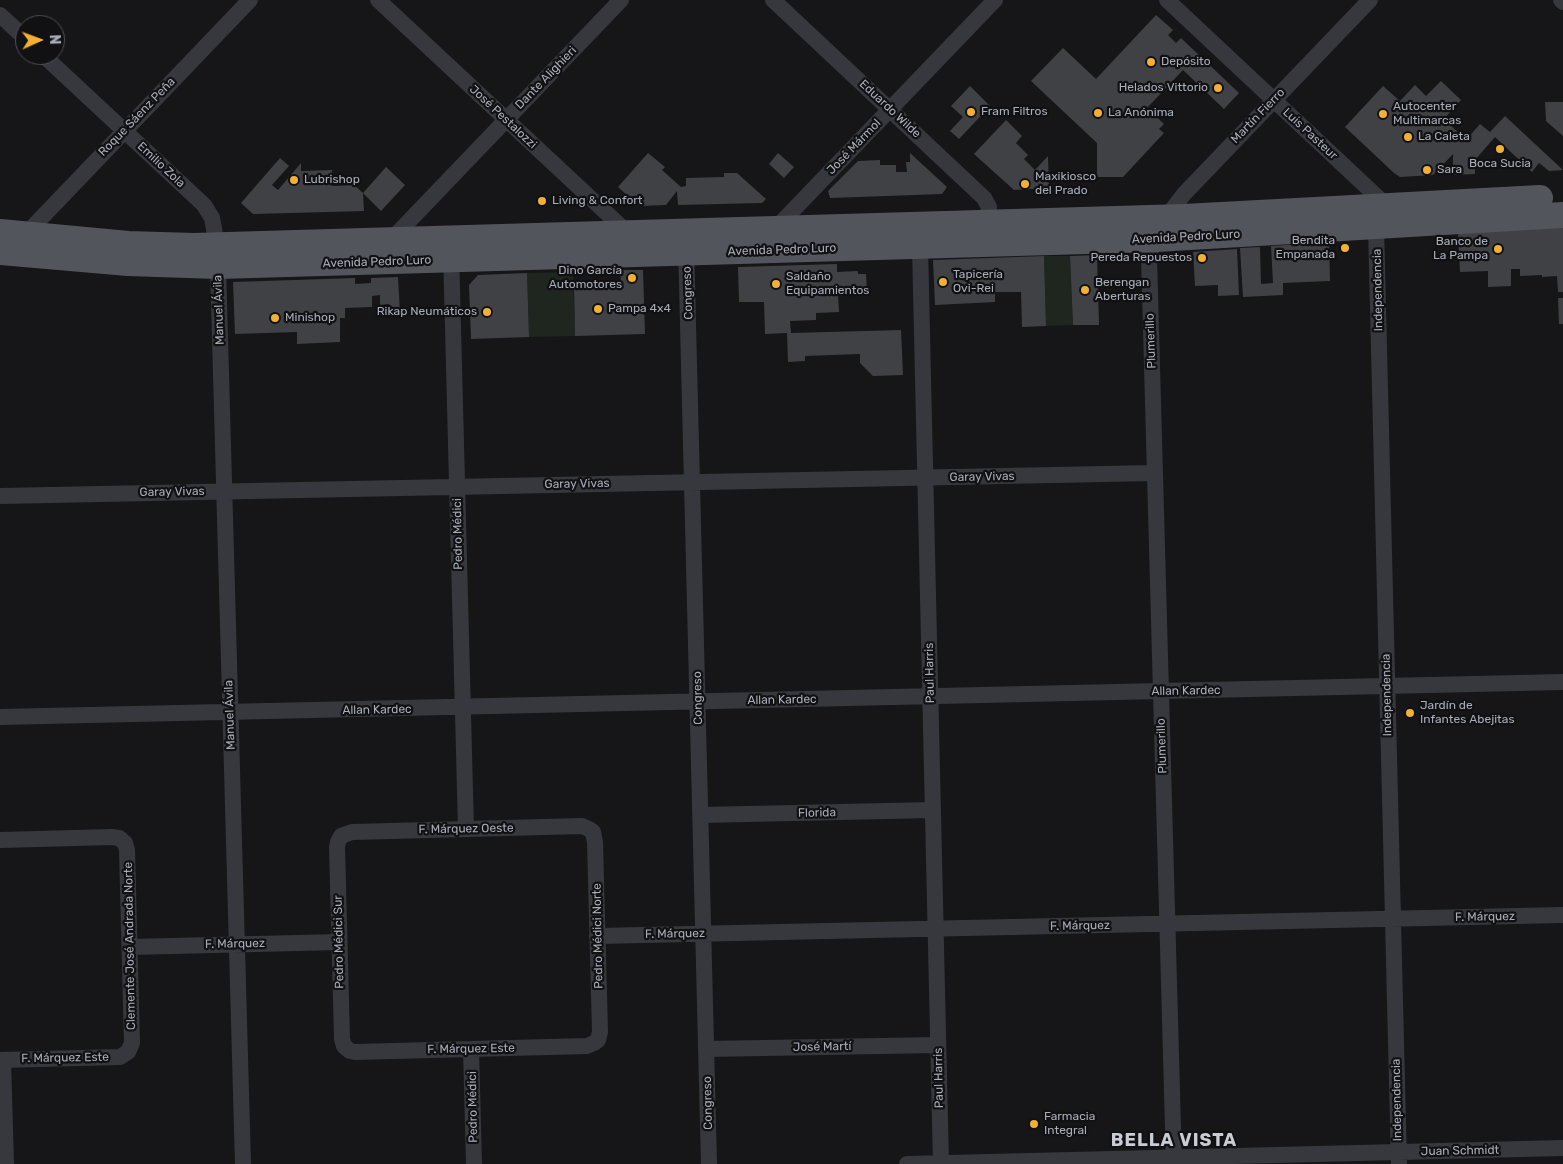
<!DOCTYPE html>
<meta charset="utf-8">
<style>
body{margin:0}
#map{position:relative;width:1563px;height:1164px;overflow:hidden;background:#161618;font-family:Rubik,sans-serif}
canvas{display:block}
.north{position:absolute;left:15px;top:15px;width:50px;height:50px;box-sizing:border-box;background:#111113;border:1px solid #4d4f55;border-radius:50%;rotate:88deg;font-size:14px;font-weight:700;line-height:20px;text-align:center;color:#a8adb8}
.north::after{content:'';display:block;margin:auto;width:18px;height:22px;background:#f2b134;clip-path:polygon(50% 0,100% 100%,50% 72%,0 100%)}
</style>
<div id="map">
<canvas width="1563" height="1164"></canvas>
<div class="north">N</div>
</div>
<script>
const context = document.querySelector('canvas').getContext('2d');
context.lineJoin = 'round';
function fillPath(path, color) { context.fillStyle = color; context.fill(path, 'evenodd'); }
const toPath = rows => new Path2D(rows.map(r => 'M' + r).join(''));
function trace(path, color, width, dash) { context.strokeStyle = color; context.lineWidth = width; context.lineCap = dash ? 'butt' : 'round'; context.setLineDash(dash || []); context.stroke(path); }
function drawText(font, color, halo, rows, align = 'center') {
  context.font = font + ' Rubik,sans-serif'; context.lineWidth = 4.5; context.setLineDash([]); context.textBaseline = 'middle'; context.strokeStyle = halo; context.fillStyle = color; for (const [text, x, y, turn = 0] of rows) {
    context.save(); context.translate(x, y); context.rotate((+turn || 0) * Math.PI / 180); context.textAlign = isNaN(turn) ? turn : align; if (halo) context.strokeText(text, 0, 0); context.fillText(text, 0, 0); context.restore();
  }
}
const green = toPath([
 [1044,256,1070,256,1073,325,1046,326],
 [573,272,575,336,529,337,527,273]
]);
const building = toPath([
 [1156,15,1173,30,1168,35,1176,43,1181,38,1239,93,1224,109,1183,70,1147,108,1164,124,1159,129,1164,133,1123,177,1097,177,1097,143,1031,81,1063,48,1096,79],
 [1441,81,1461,100,1444,119,1466,140,1480,124,1490,132,1505,116,1563,170,1549,171,1539,163,1532,172,1495,137,1475,160,1475,174,1453,175,1453,154,1433,175,1400,177,1394,173,1345,127,1383,86,1400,101,1415,85,1426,96],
 [970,86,990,106,959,139,950,131,963,117,951,106],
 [1545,102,1563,102,1563,136,1546,121],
 [1006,120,1022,136,1016,143,1028,155,1024,159,1035,170,1048,156,1049,188,1014,190,974,154],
 [648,153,665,167,662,170,681,187,686,186,686,178,724,177,724,173,737,173,766,199,762,203,678,205,677,191,666,205,639,206,618,187],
 [778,153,794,167,784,178,769,164],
 [910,153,947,187,942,194,830,198,828,191,858,161,880,160,880,165,896,165,896,172,907,172,906,162,910,162],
 [280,158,289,166,272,185,278,190,301,163,301,171,332,170,332,186,354,185,363,193,364,211,253,214,241,203],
 [386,167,405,185,381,211,363,193],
 [1563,226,1563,292,1558,292,1557,276,1542,277,1542,275,1520,276,1520,269,1511,269,1511,286,1488,287,1488,271,1460,272,1458,231],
 [1329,242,1330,281,1283,283,1283,295,1243,297,1240,248,1260,247,1261,284,1273,283,1271,246],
 [1237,249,1239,295,1218,296,1218,285,1195,286,1193,252],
 [1097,255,1099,325,1073,325,1070,256],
 [1044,256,1046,326,1022,327,1021,292,995,292,995,302,935,305,933,260],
 [837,264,837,272,858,271,858,274,866,274,867,290,853,291,853,294,838,294,839,312,816,313,816,320,790,321,791,333,901,330,903,375,873,376,860,363,860,354,805,356,805,361,788,362,787,333,765,334,764,302,739,302,738,267],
 [620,270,643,270,645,334,575,336,574,285,621,283],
 [527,273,529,337,471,339,469,285,478,275],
 [398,277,400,313,390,314,389,304,380,305,380,295,372,296,372,307,345,308,345,318,340,318,340,342,297,344,297,332,235,334,233,282,355,278,355,284,371,283,371,278],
 [1558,298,1563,298,1563,324,1559,324]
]);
const minor = toPath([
 [378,0,628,233],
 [773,0,984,198,989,207,988,215,983,221,977,224],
 [1167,0,1387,206],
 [1561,0,1563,2],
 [0,15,25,38],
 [43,55,204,205,212,218,217,245],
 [1376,226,1399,1164],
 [775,229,995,0],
 [21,236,25,235,250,0],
 [389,242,621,0],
 [929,243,920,246,941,1164],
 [686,244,709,1164],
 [451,251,466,829],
 [218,266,243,1164],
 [0,496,1154,473],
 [0,717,1563,682],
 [701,815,933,810],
 [582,826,589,829,593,832,595,842,600,1032,598,1040,594,1043,587,1046,355,1052,350,1051,344,1046,342,1039,337,847,338,842,341,836,352,832,582,826],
 [0,840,112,837,119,838,125,843,127,850,132,1043,128,1052,120,1057,0,1060],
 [597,936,1563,915],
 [130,947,339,942],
 [471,1049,474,1164],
 [706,1049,938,1045],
 [3,1060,6,1164],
 [907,1164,1563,1148],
 [1174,1164,1149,257,1153,244,1171,211,1184,194,1370,0]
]);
const primary = toPath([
 [0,232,128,244,194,246,1184,217,1540,198],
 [0,252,128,263,218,266,1156,239,1563,215]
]);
const markers = [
 [1151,62,5,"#f2b134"],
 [1218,88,5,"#f2b134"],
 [971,112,5,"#f2b134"],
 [1098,113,5,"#f2b134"],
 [1383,114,5,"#f2b134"],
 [1408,137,5,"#f2b134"],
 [1500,149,5,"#f2b134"],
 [1427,170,5,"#f2b134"],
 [294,180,5,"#f2b134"],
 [1025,184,5,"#f2b134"],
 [542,201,5,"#f2b134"],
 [1345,248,5,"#f2b134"],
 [1498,249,5,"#f2b134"],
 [1202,258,5,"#f2b134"],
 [632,278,5,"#f2b134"],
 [943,282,5,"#f2b134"],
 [776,284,5,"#f2b134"],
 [1085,290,5,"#f2b134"],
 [598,309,5,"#f2b134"],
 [487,312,5,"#f2b134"],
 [275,318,5,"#f2b134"],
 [1410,713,5,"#f2b134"],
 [1034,1124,5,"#f2b134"]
];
const poiNames = [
 ["Depósito",1161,62],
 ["Helados Vittorio",1208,88,"right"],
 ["Autocenter",1393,107],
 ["Multimarcas",1393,121],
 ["Fram Filtros",981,112],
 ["La Anónima",1108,113],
 ["La Caleta",1418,137],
 ["Boca Sucia",1500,164,"center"],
 ["Sara",1437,170],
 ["Maxikiosco",1035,177],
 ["del Prado",1035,191],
 ["Lubrishop",304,180],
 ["Living & Confort",552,201],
 ["Bendita",1335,241,"right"],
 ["Empanada",1335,255,"right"],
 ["Banco de",1488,242,"right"],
 ["La Pampa",1488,256,"right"],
 ["Pereda Repuestos",1192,258,"right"],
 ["Dino García",622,271,"right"],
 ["Automotores",622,285,"right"],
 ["Tapicería",953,275],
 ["Ovi-Rei",953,289],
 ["Saldaño",786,277],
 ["Equipamientos",786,291],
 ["Berengan",1095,283],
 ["Aberturas",1095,297],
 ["Pampa 4x4",608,309],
 ["Rikap Neumáticos",477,312,"right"],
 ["Minishop",285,318],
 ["Jardín de",1420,706],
 ["Infantes Abejitas",1420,720],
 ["Farmacia",1044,1117],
 ["Integral",1044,1131]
];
const streetNames = [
 ["Dante Alighieri",546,78,-46],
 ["Eduardo Wilde",890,109,43],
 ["Martín Fierro",1258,116,-46],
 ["Roque Sáenz Peña",137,117,-46],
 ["José Pestalozzi",503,117,43],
 ["Luis Pasteur",1310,134,43],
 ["José Mármol",854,147,-46],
 ["Emilio Zola",161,165,43],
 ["Avenida Pedro Luro",1186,237,-3],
 ["Avenida Pedro Luro",782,250,-2],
 ["Avenida Pedro Luro",377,262,-2],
 ["Independencia",1378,290,-91],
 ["Congreso",688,293,-92],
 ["Manuel Ávila",219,310,-92],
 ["Plumerillo",1151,341,-92],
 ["Garay Vivas",982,477,-1],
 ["Garay Vivas",577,484,-1],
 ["Garay Vivas",172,492,-1],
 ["Pedro Médici",458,534,-91],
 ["Paul Harris",930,673,-91],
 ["Allan Kardec",1186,691,-1],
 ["Independencia",1387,695,-91],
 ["Congreso",698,698,-91],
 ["Allan Kardec",782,700,-1],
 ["Allan Kardec",377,710,-1],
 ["Manuel Ávila",230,715,-92],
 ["Plumerillo",1162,746,-92],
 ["Florida",817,813,-1],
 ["F. Márquez Oeste",466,829,-1],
 ["F. Márquez",1485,917,-1],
 ["F. Márquez",1080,926,-1],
 ["F. Márquez",675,934,-1],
 ["Pedro Médici Norte",598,936,-91],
 ["Pedro Médici Sur",339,942,-91],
 ["F. Márquez",235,944,-1],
 ["Clemente José Andrada Norte",130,946,-91],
 ["José Martí",822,1047,-1],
 ["F. Márquez Este",471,1049,-1],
 ["F. Márquez Este",65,1058,-1],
 ["Paul Harris",939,1078,-91],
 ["Independencia",1397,1100,-91],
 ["Congreso",708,1103,-91],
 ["Pedro Médici",473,1107,-91],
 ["Juan Schmidt",1460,1151,-1]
];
const districtNames = [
 ["BELLA VISTA",1174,1141]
];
fillPath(green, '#1e261f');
fillPath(building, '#404145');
trace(minor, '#37383d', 16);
trace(primary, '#53555c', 26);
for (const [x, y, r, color] of markers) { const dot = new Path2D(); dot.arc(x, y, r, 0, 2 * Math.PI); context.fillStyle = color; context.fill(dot); trace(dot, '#111113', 2); }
drawText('12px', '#a8adb8', '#111113', poiNames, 'left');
drawText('12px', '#a8adb8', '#111113', streetNames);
context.letterSpacing = '1px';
drawText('bold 18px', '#c9ccd4', '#111113', districtNames);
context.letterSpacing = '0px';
</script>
